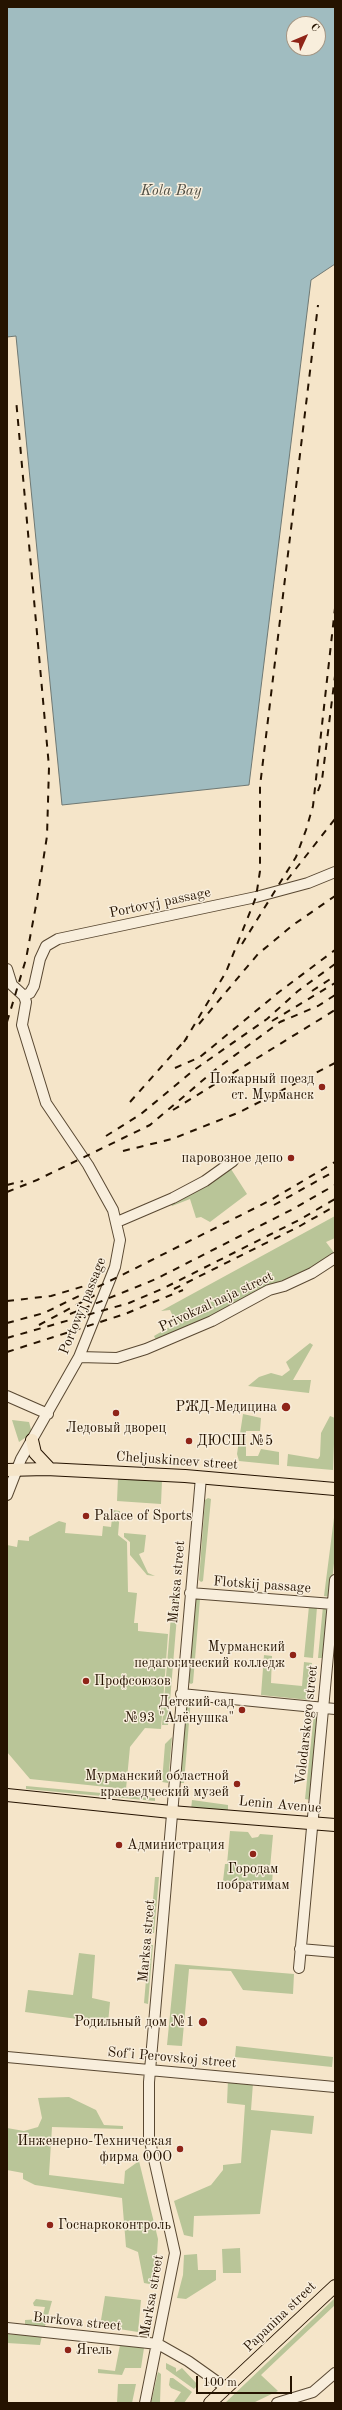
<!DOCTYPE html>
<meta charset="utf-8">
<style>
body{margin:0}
#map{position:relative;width:342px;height:2410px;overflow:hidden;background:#f5e5c9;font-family:"Old Standard TT",serif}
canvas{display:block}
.frame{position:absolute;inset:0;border:8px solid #251300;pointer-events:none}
.north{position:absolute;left:286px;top:16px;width:40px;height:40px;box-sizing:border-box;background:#f8eedc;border:1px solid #a49684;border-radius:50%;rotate:46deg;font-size:11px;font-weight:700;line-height:16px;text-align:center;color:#251300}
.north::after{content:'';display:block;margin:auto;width:14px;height:18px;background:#8f2418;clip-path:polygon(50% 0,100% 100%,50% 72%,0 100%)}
.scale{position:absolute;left:196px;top:2376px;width:96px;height:18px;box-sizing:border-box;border:2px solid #251300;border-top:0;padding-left:5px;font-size:12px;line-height:14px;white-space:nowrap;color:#251300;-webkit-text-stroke:3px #f8eedc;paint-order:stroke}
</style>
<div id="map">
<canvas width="342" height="2410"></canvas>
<div class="frame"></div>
<div class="north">С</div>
<div class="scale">100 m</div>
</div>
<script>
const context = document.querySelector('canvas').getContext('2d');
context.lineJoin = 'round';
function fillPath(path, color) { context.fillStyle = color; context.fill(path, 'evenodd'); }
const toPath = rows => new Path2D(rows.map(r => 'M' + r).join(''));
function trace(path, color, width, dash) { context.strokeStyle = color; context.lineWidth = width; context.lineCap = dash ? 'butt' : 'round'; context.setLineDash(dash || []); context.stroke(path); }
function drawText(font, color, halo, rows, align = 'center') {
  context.font = font + ' "Old Standard TT",serif'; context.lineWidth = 3; context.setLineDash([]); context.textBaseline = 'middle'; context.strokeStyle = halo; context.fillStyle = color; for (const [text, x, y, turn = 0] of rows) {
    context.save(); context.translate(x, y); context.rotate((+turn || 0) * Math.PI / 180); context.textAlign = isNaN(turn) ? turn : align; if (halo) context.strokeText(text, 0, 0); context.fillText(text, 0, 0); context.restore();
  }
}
const green = toPath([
 [231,1169,247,1194,210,1222,201,1217,196,1218,190,1199,172,1206,169,1201],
 [335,1216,335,1238,326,1242,335,1254,310,1270,157,1342,154,1336,176,1323,170,1310,161,1311],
 [310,1343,313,1345,293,1380,311,1380,309,1393,248,1386,259,1377,271,1373,282,1376,290,1370,286,1362],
 [243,1414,261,1418,260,1431,246,1431,246,1456,258,1456,261,1449,279,1452,279,1465,239,1461,237,1454],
 [330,1416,335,1418,333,1470,287,1466,288,1454,318,1459,320,1456,321,1433],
 [12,1420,29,1422,32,1433,19,1442],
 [118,1478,162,1480,161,1504,117,1501],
 [208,1498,211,1499,203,1581,201,1582,199,1580,205,1500],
 [113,1510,120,1511,118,1535,127,1542,128,1592,137,1593,134,1623,138,1623,138,1631,168,1634,161,1729,145,1728,130,1747,126,1789,30,1779,7,1752,7,1545,17,1547,18,1540,29,1541,29,1537,59,1521,66,1523,65,1533,102,1536,103,1526,111,1527],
 [335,1510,335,1555,330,1597,324,1596],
 [124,1533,146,1535,144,1552,139,1554,148,1573,155,1576,147,1575,130,1555,130,1542,124,1537],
 [173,1591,179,1592,168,1725,162,1725],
 [197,1599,200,1599,193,1683,191,1684,188,1682,193,1601],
 [309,1606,317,1607,313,1658,304,1657],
 [323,1606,329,1607,325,1658,318,1658],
 [264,1655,272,1656,271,1683,302,1686,304,1662,312,1663,309,1700,261,1695],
 [186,1698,191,1698,184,1783,179,1783],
 [314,1714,320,1715,311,1800,305,1799],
 [172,1737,168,1783,162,1782,165,1744],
 [26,1786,155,1798,155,1801,26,1789],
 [192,1800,228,1805,228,1813,191,1810],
 [230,1831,248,1832,252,1838,258,1837,260,1834,273,1835,270,1868,273,1869,272,1884,223,1881,225,1864,227,1864],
 [155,1877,159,1877,154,1933,150,1933],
 [149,1945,153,1945,148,2004,144,2003],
 [79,1953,95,1955,92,1998,110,2002,108,2023,25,2012,28,1990,73,1995],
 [175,1964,294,1974,293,1994,243,1990,231,1971,189,1969,182,2046,167,2045],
 [236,2046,333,2057,332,2067,235,2057],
 [228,2079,253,2083,251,2110,314,2116,312,2134,271,2130,260,2214,194,2216,193,2237,184,2235,174,2201,211,2185,223,2170,223,2165,241,2163,245,2105,227,2103],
 [69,2097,96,2110,104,2125,123,2126,123,2129,52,2127,49,2175,124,2184,125,2171,139,2161,158,2239,155,2285,144,2283,138,2252,126,2247,122,2198,35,2185,23,2179,23,2173,7,2170,7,2128,24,2131,38,2127,42,2118,38,2098],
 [240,2248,241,2273,223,2273,222,2249],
 [197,2254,198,2270,216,2270,216,2280,186,2299,177,2298,183,2275,184,2255],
 [105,2296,141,2300,138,2332,100,2326],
 [335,2298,335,2305,261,2375,278,2391,253,2403,225,2403],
 [36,2299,52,2301,45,2326,25,2325,25,2320,42,2319,45,2307,34,2306,33,2303],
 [7,2334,42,2336,40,2345,7,2343],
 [120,2345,144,2348,141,2368,125,2368,122,2375,98,2373,98,2369,115,2371],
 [166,2363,176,2368,176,2372,182,2368,198,2385,194,2389,166,2369],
 [158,2372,161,2374,160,2403,151,2403],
 [170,2378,173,2378,192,2392,184,2403,174,2402,181,2392,171,2388,169,2385],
 [118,2384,136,2384,132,2403,117,2403]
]);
const water = toPath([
 [7,7,335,7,335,264,311,280,249,785,62,805,16,336,7,337,7,7],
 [294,24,318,24,318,48,294,48,294,24]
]);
const minor = toPath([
 [7,969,12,985,24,996,26,1002,22,1025,46,1103,88,1165,113,1210,120,1240,115,1267,79,1357,21,1459,7,1495],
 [24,996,30,993,34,986,40,959,46,946,58,939,256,897,308,883,335,872],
 [117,1222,173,1198,205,1181,233,1161],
 [79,1357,117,1358,146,1349,212,1321,269,1290,284,1286,312,1273,335,1258],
 [7,1396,48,1414],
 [190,1593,333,1604],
 [181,1694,335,1709],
 [300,1949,335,1952],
 [299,1968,335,1580],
 [7,2057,335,2087],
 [7,2328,158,2344,188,2361,226,2388],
 [145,2403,175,2253,149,2137,149,2082,201,1477],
 [277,2403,313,2392,335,2373]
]);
const major = toPath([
 [32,1440,35,1453,50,1469],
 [7,1470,46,1469,185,1476,335,1489],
 [7,1795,171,1812,335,1825],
 [210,2403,335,2286]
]);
const rail = toPath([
 [318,791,322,780,335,676],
 [7,866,7,927],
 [287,880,335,819],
 [242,944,296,857,306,830,313,806,335,608],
 [312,991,335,976],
 [272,1021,335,983],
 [7,1022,26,959,37,900,47,836,49,767,16,399],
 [199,1024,258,954,293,925,335,896],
 [184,1042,226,972,256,897,260,871,260,786,318,305],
 [175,1068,200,1057,279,992,335,950],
 [130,1102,187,1038],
 [173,1110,335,1010],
 [106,1136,141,1114,194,1070,267,1019,298,991,335,964],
 [123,1151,172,1139,240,1112,335,1063],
 [7,1185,23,1181],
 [7,1192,37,1180,150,1125,215,1070,280,1022,318,1006,335,995],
 [274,1205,335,1171],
 [174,1289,300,1226,335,1206],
 [7,1301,51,1296,98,1282],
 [70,1314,156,1279,293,1209,335,1185],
 [7,1323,44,1313,120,1276,269,1201,335,1162],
 [39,1325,95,1295],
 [7,1338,129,1303,162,1289,299,1220,335,1199],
 [7,1352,125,1314,183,1290]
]);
const markers = [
 [322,1087,4,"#8f2418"],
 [291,1158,4,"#8f2418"],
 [286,1407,5,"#8f2418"],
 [116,1413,4,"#8f2418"],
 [189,1441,4,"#8f2418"],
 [86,1516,4,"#8f2418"],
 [293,1655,4,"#8f2418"],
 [86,1681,4,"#8f2418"],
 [242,1710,4,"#8f2418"],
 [237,1784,4,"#8f2418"],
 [119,1845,4,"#8f2418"],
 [253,1854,4,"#8f2418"],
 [203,2022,5,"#8f2418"],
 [180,2149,4,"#8f2418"],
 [50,2225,4,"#8f2418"],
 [68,2350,4,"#8f2418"]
];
const streetNames = [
 ["Portovyj passage",160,903,-12],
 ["Privokzal'naja street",216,1302,-25],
 ["Portovyj passage",83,1306,-68],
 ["Cheljuskincev street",177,1461,4],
 ["Marksa street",177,1582,-85],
 ["Flotskij passage",262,1585,4],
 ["Volodarskogo street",307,1725,-84],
 ["Lenin Avenue",280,1805,5],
 ["Marksa street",147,1941,-85],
 ["Sof'i Perovskoj street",172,2058,5],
 ["Marksa street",152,2296,-80],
 ["Papanina street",280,2317,-44],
 ["Burkova street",77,2322,6]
];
const poiNames = [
 ["Пожарный поезд",314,1079],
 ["ст. Мурманск",314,1095],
 ["паровозное депо",283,1158],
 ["РЖД-Медицина",277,1407],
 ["Ледовый дворец",116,1428,"center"],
 ["ДЮСШ №5",197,1441,"left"],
 ["Palace of Sports",94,1516,"left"],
 ["Мурманский",285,1647],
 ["педагогический колледж",285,1663],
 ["Профсоюзов",94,1681,"left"],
 ["Детский сад",234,1702],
 ["№93 \"Алёнушка\"",234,1718],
 ["Мурманский областной",229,1776],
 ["краеведческий музей",229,1792],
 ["Администрация",127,1845,"left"],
 ["Городам",253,1869,"center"],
 ["побратимам",253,1885,"center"],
 ["Родильный дом №1",194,2022],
 ["Инженерно-Техническая",172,2141],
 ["фирма ООО",172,2157],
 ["Госнаркоконтроль",58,2225,"left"],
 ["Ягель",76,2350,"left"]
];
const waterNames = [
 ["Kola Bay",171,191]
];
fillPath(green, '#b9c598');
fillPath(water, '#a0bcc0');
trace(water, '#6f7873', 1);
trace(minor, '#594832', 12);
trace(major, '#251300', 14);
trace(minor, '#f8eedc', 10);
trace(major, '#f5e5c9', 12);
trace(rail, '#251300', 2, [7, 7]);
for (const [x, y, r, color] of markers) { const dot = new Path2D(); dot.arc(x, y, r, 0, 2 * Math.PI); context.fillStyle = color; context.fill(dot); trace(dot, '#f8eedc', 1.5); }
drawText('14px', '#251300', '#f8eedc', streetNames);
drawText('14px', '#251300', '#f8eedc', poiNames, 'right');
drawText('italic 15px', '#504e43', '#f8eedc', waterNames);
</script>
